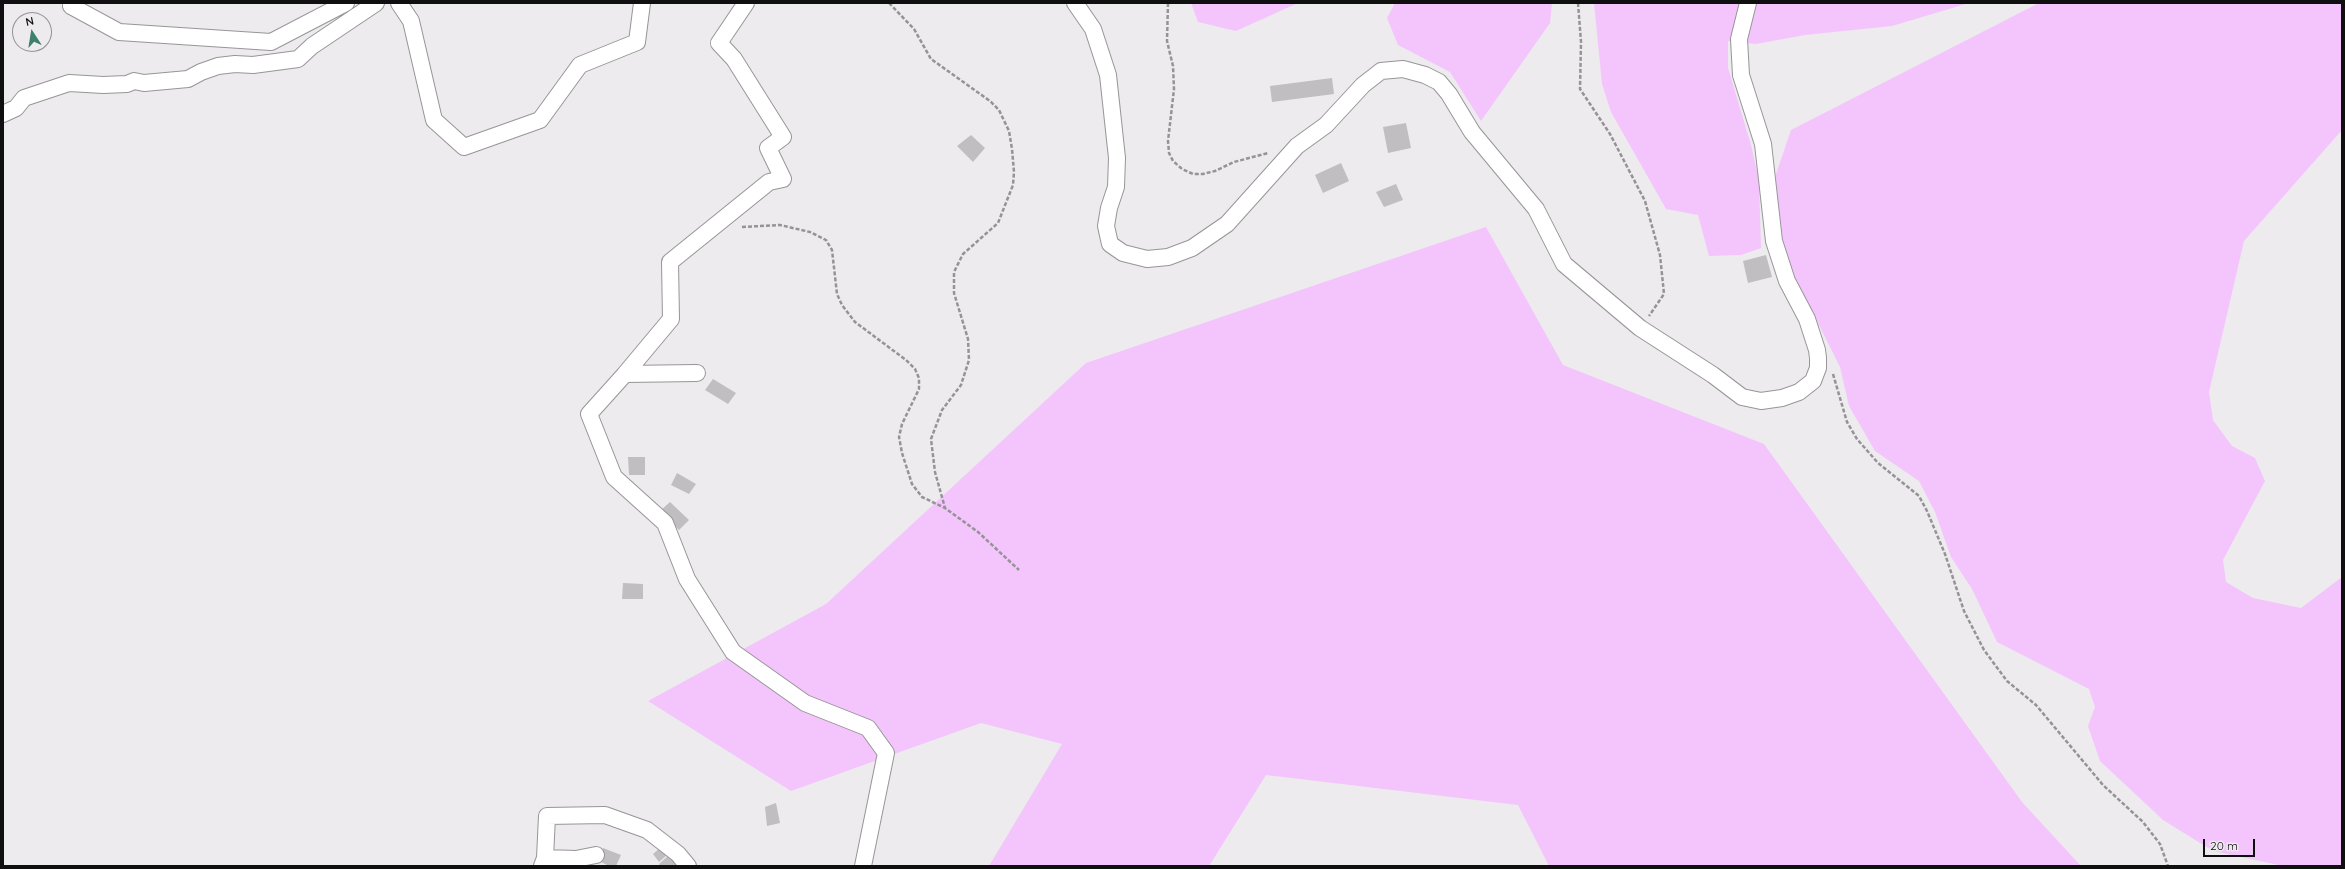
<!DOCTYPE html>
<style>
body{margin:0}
#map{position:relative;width:2345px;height:869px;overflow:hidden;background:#edebee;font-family:Quicksand,sans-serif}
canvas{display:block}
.frame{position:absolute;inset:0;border:4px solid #100f10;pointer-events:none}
.north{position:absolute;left:12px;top:12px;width:40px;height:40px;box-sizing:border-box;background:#edebee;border:1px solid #959395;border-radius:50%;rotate:348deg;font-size:11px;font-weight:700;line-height:16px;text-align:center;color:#100f10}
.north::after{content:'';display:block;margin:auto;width:14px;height:18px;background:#3f7f6e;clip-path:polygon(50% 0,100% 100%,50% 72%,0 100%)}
.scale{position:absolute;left:2203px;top:839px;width:52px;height:18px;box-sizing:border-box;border:2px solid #100f10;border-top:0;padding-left:5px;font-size:12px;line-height:14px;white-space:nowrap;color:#100f10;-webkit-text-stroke:3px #edebee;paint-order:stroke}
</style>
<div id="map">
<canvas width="2345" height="869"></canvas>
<div class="frame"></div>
<div class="north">N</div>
<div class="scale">20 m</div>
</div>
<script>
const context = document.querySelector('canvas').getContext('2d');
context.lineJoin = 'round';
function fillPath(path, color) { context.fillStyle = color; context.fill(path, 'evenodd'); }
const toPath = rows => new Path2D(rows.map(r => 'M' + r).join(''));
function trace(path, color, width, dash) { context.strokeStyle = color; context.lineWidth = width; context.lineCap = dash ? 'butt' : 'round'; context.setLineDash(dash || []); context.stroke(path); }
const green = toPath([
 [1191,3,1298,3,1236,31,1198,22],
 [1395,3,1552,3,1550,23,1481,121,1450,72,1398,45,1387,18],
 [1594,3,1969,3,1892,26,1805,35,1756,44,1728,41,1728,68,1751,145,1759,180,1761,248,1741,255,1709,256,1698,215,1666,209,1611,112,1602,84],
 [2039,3,2342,3,2342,130,2244,241,2209,392,2213,420,2232,446,2255,458,2265,481,2223,560,2226,582,2253,598,2301,608,2342,577,2342,866,2283,866,2213,851,2163,820,2100,761,2088,726,2095,707,2089,689,1997,642,1972,589,1951,557,1935,512,1919,481,1875,451,1849,406,1840,367,1792,271,1776,220,1776,174,1791,130],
 [1486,227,1563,365,1764,444,2022,802,2081,866,1549,866,1518,805,1266,775,1209,866,989,866,1062,744,981,723,791,791,648,701,826,604,1086,363]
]);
const building = toPath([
 [1332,78,1334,94,1272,102,1270,86],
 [1406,123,1411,148,1388,153,1383,127],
 [971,135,985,148,973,162,957,146],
 [1341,163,1349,181,1323,193,1315,175],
 [1396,184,1403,200,1384,207,1376,192],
 [1766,255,1772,277,1748,283,1743,261],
 [713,379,736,393,728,404,705,390],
 [628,457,645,457,645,475,629,475],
 [677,473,696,484,689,494,671,485],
 [670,502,689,520,679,530,660,511],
 [623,583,643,584,643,599,622,599],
 [776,803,780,823,767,826,765,807],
 [603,848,621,855,616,866,609,866,597,860],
 [660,848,667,855,659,862,653,854],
 [669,855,678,866,660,866,659,864]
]);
const path = toPath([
 [889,3,914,29,931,59,990,101,999,110,1009,131,1012,149,1014,172,1013,185,998,223,963,254,954,272,954,293,968,339,969,360,961,385,942,410,931,439,935,472,945,508],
 [1168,3,1167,41,1173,66,1174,89,1168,141,1169,153,1173,161,1182,169,1193,174,1203,174,1215,171,1234,162,1268,153],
 [1578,3,1581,42,1580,89,1610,134,1645,201,1660,255,1664,294,1649,316],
 [742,227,780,225,810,232,826,240,832,250,837,294,842,305,855,322,906,360,915,369,919,378,919,389,902,424,899,437,902,453,912,484,922,497,945,508,978,532,1019,570],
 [1833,374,1847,422,1857,439,1878,463,1919,496,1927,511,1945,554,1964,611,1984,650,2007,681,2036,705,2103,785,2143,822,2160,844,2168,866]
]);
const street = toPath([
 [73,3,71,6,119,32,271,42,346,3],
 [399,3,411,21,434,120,464,147,540,120,580,65,637,42,642,3],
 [1075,3,1093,29,1108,75,1117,158,1116,187,1109,208,1106,226,1110,244,1123,253,1147,259,1168,257,1192,248,1227,224,1297,146,1326,125,1363,85,1381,71,1403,69,1425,75,1439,82,1449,94,1472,132,1536,209,1564,264,1640,328,1713,375,1742,397,1761,401,1782,398,1799,392,1813,381,1818,368,1818,358,1817,350,1807,319,1787,281,1774,241,1763,144,1741,75,1739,39,1748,3],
 [3,114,16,108,24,98,69,83,103,85,127,84,134,81,144,83,188,79,201,72,218,66,235,64,253,65,298,59,312,46,376,3],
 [697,373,625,374,589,414,614,477,665,523,687,579,733,652,805,703,868,728,886,753,863,866],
 [625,374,671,319,670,262,769,182,783,179,768,148,783,137,734,59,719,43,746,3],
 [545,858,547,816,605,815,647,830,678,854,688,866],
 [542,866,545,858,576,859,596,855]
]);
fillPath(green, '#f4c5fc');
fillPath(building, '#c1bec2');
trace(street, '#989598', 18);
trace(path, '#959395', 2.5, [4, 2]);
trace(street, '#fff', 16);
</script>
